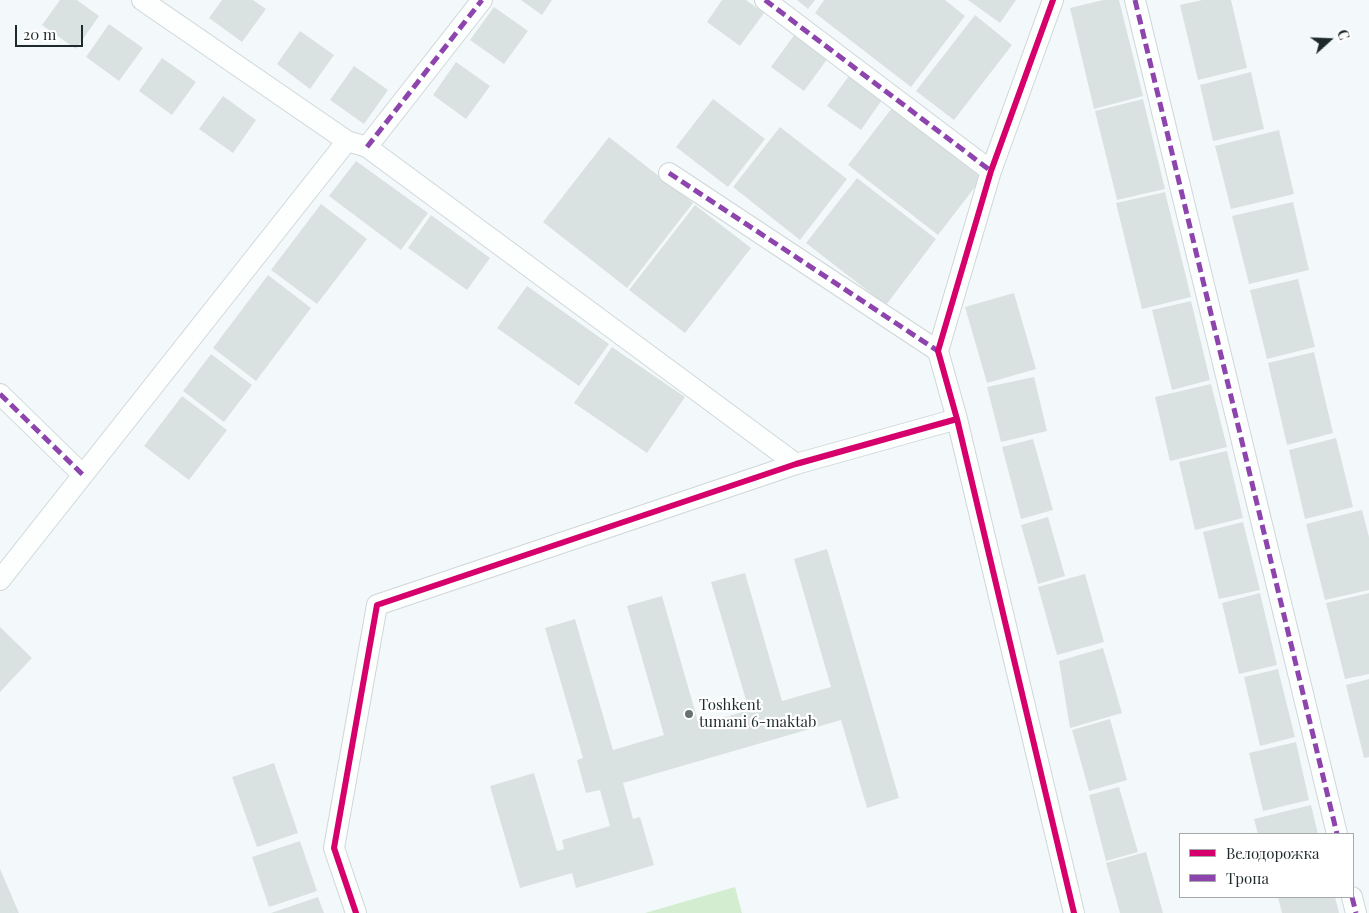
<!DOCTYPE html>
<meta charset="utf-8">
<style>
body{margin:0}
#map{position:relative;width:1369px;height:913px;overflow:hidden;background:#f3f9fa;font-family:"Playfair Display",serif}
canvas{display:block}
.legend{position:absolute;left:1179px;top:833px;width:175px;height:65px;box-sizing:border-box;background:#fff;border:1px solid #a5a9aa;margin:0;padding:6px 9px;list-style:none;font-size:15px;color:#1e292b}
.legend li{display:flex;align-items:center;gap:10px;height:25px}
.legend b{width:25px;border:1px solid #a5a9aa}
.north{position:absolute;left:1304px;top:15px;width:50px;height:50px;-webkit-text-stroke:4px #fff;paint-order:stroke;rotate:70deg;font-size:14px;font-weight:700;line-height:20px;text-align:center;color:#1e292b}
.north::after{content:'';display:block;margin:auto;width:18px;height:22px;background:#1e292b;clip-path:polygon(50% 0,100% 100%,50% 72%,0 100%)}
.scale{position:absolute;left:15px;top:25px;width:68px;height:22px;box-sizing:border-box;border:2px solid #1e292b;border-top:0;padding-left:6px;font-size:15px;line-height:18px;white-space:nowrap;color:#1e292b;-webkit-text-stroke:4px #fff;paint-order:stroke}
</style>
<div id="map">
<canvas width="1369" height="913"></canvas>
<ul class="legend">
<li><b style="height:6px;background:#d6006c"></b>Велодорожка</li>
<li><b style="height:6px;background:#8e44ad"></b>Тропа</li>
</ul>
<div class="north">С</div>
<div class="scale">20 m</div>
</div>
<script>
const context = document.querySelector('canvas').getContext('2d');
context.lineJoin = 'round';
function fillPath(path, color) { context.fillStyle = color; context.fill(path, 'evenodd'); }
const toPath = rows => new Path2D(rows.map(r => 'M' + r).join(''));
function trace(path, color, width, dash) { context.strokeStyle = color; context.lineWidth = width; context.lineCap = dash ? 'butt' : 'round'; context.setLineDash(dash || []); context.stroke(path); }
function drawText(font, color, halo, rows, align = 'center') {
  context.font = font + ' "Playfair Display",serif'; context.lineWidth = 4.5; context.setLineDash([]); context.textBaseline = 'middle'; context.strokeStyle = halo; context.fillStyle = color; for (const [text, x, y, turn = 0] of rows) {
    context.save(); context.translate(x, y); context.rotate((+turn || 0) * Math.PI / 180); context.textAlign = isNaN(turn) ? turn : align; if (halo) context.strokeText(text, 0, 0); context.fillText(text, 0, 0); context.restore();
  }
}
const green = toPath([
 [735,887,742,913,645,913]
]);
const building = toPath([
 [60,0,77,0,99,16,76,49,42,25],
 [222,0,253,0,266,9,242,42,209,18],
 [521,0,552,0,542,15],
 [722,0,746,0,764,13,740,46,707,22],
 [797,0,815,0,808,9],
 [824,0,945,0,965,16,911,87,815,13],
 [968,0,1016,0,1000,23],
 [1103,0,1119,0,1143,96,1094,109,1070,8],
 [1202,0,1231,0,1247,68,1198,80,1180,5],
 [494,7,528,31,504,64,470,40],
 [975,15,1012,45,954,120,916,91],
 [109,24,143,48,119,81,86,57],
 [300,31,334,55,310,89,277,64],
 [795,34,828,58,804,91,771,67],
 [162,58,196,82,172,115,139,91],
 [456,62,490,86,466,119,433,95],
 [354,66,388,90,364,124,330,100],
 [1251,72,1264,129,1213,141,1200,85],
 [851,73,884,97,861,130,827,106],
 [223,96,256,120,233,153,199,129],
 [713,99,765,139,728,187,676,147],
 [1143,99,1165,189,1117,200,1095,111],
 [892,108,982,178,938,235,848,165],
 [780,127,847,179,800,240,733,187],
 [1279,130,1294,194,1231,209,1215,146],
 [609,137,693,203,627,288,543,222],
 [356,161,428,213,401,250,329,196],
 [857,178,936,239,886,305,806,243],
 [1165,192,1191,297,1142,309,1116,203],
 [1293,202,1309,270,1249,284,1232,216],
 [321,204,367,239,317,304,271,270],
 [695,205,751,248,685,333,629,290],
 [431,215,490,258,467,290,408,248],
 [268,275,311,308,256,381,213,348],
 [1298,279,1315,347,1267,359,1250,290],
 [527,286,609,344,579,386,497,328],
 [1014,293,1036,369,987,383,965,307],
 [1191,301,1210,380,1172,390,1152,310],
 [612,347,685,397,647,453,574,403],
 [1314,352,1333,433,1287,445,1268,363],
 [211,354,252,385,224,422,183,391],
 [1034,377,1047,431,1001,442,987,387],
 [1211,384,1227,447,1170,461,1155,397],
 [182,396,227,430,189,480,144,446],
 [1336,438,1353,507,1305,519,1289,450],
 [1033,439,1053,510,1021,519,1002,447],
 [1227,451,1243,518,1195,530,1179,462],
 [1362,510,1369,537,1369,590,1325,600,1306,524],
 [1048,517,1065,576,1038,584,1021,525],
 [1243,522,1260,590,1219,599,1203,532],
 [827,549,899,798,867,808,841,720,623,783,633,819,640,817,654,865,576,888,572,873,520,888,490,786,534,773,557,851,564,849,562,840,610,826,600,790,586,793,577,760,583,758,545,628,575,619,613,750,664,735,627,606,662,596,699,725,749,710,711,582,745,573,782,701,831,687,794,559],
 [1085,574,1104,642,1057,655,1038,587],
 [1260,593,1277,665,1239,674,1222,603],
 [1369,593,1369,674,1345,679,1326,603],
 [0,627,32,658,0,692],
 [1103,648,1122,713,1070,728,1059,661],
 [1278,669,1295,737,1260,746,1244,677],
 [1369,679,1369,757,1364,758,1346,685],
 [1110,719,1127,780,1089,791,1072,730],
 [1296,742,1309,800,1263,811,1249,753],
 [274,763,298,833,257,847,232,777],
 [1119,787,1138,852,1106,861,1089,795],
 [1311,805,1318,834,1258,834,1254,819],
 [300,841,317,891,269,907,252,857],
 [1146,852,1163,913,1120,913,1106,863],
 [0,869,19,913,0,913],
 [318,897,324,913,271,913],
 [1278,897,1335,897,1339,913,1282,913]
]);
const street = toPath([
 [142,0,347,141,367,147,796,464],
 [765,0,991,171],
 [1053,0,991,171,938,351,957,419,1074,913],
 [1135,0,1337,834],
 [367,147,482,0],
 [669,173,938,351],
 [0,394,83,475],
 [0,580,347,141],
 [1352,897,1356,913],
 [356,913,334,848,377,605,796,464,957,419]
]);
const quiet = toPath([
 [765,0,991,171],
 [1135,0,1337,834],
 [367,147,482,0],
 [669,173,938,351],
 [0,394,83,475],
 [1352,897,1356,913]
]);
const cycleway = toPath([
 [1053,0,991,171,938,351,957,419,1074,913],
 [356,913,334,848,377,605,796,464,957,419]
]);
const markers = [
 [689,714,5,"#697273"]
];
const poiNames = [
 ["Toshkent",699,705],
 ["tumani 6-maktab",699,722]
];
fillPath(green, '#d3edd1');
fillPath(building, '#dae2e1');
trace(street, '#cfd7d8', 22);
trace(street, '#fdfefe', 20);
trace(quiet, '#8e44ad', 5, [10, 5]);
trace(cycleway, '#d6006c', 6);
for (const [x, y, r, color] of markers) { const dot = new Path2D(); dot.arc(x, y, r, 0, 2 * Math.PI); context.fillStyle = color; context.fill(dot); trace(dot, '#fff', 2); }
drawText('15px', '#1e292b', '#fff', poiNames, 'left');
</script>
